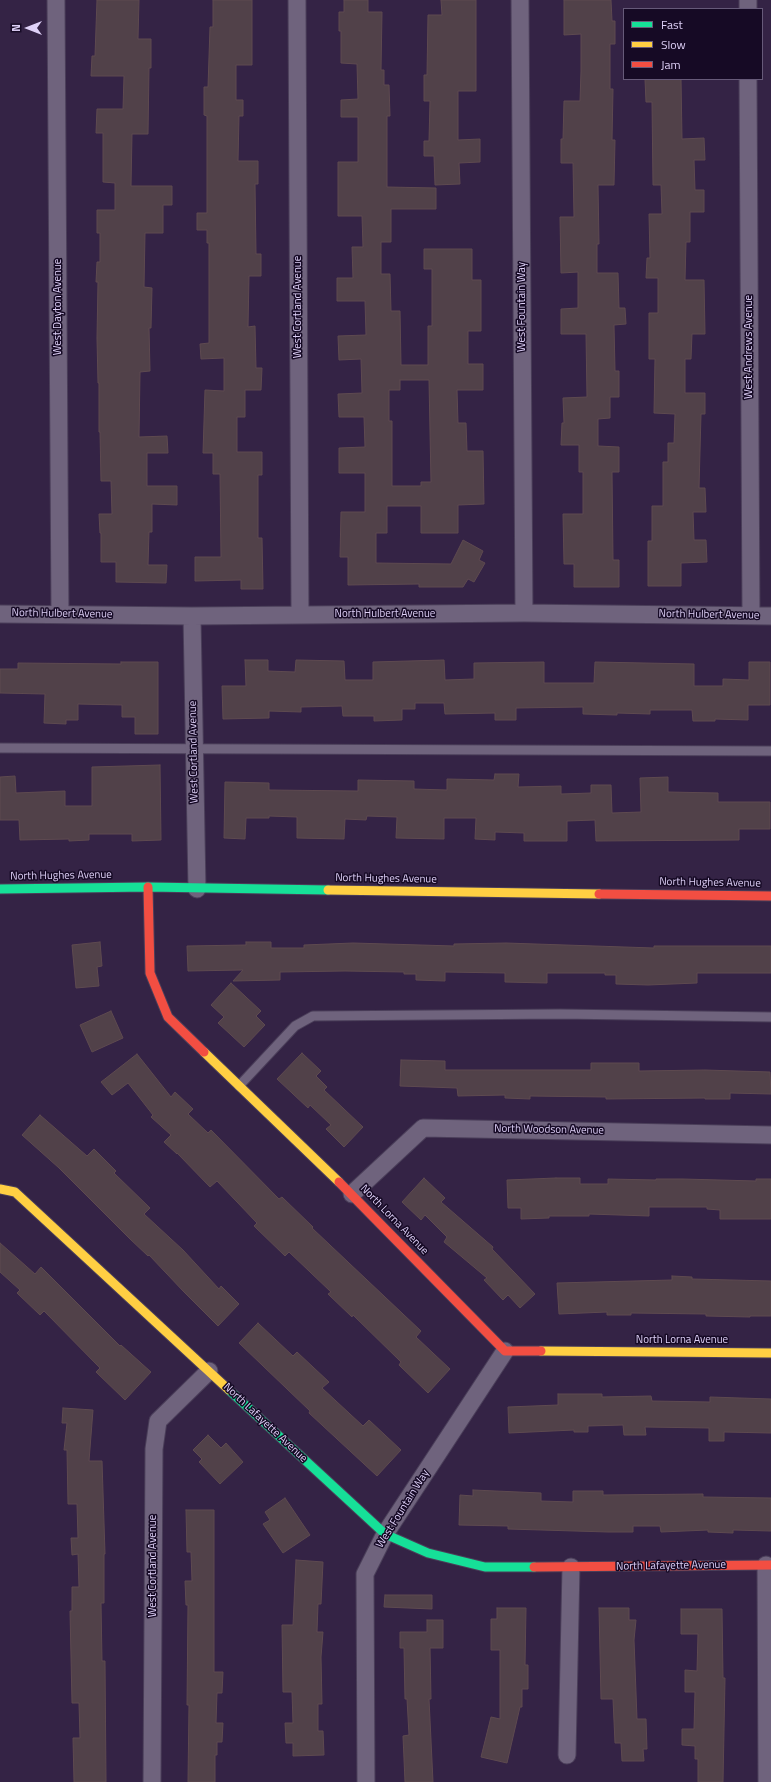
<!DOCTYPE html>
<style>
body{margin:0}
#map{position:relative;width:771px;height:1782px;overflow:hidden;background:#342345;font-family:"Titillium Web",sans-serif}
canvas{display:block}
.legend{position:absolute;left:623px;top:8px;width:140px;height:72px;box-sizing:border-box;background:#160a25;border:1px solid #665a79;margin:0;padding:5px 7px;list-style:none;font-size:12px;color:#dfd1f8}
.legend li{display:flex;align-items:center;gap:8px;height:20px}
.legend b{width:20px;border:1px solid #665a79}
.north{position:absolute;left:8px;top:8px;width:40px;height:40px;-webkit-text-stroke:3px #160a25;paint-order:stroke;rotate:270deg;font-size:11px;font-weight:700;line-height:16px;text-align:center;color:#dfd1f8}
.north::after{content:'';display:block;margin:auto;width:14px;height:18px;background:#dfd1f8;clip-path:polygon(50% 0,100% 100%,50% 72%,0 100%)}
</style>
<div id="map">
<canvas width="771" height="1782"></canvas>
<ul class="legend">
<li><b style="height:5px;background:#16e098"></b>Fast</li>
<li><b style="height:5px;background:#ffcf43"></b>Slow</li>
<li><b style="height:5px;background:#f24e42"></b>Jam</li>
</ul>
<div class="north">N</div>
</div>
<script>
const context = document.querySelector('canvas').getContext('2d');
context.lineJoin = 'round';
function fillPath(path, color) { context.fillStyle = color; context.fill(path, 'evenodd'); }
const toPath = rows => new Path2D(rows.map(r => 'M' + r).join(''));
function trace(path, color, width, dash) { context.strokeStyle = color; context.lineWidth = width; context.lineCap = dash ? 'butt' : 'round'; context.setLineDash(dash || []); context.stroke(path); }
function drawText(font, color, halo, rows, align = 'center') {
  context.font = font + ' "Titillium Web",sans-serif'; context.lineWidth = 3; context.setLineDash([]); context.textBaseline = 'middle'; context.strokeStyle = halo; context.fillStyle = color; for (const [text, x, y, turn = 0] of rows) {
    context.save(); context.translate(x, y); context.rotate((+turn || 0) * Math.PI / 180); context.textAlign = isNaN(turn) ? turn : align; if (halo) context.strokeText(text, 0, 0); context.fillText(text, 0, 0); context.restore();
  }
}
const building = toPath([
 [97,0,139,0,138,39,151,39,151,68,149,68,148,134,132,134,131,186,172,186,172,205,163,205,163,233,145,233,144,287,152,288,151,328,149,328,150,371,140,372,139,437,167,436,168,453,147,453,147,486,177,486,177,505,152,504,152,532,149,532,148,565,167,565,166,583,116,582,116,562,101,562,101,533,100,533,99,514,112,514,111,481,101,481,100,432,99,432,99,383,98,383,97,338,98,282,96,282,97,262,100,262,100,233,97,233,97,210,115,210,115,183,103,182,103,133,96,133,97,109,123,109,124,76,91,76,92,56,95,56,97,0],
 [213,0,252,0,252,65,236,65,236,100,243,100,243,116,239,116,238,161,258,161,258,184,255,184,256,254,261,254,261,276,249,276,248,327,255,326,256,368,262,368,261,390,245,390,245,417,237,417,237,452,262,452,262,475,258,475,258,538,262,538,263,589,241,589,241,580,195,581,195,557,221,557,220,474,213,474,213,453,203,453,205,390,224,391,224,358,201,359,200,344,209,343,209,243,207,243,207,230,197,230,197,213,207,213,207,116,204,115,204,87,208,87,210,27,213,27,213,0],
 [344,0,368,0,368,12,382,12,381,70,384,70,384,85,389,85,390,116,387,116,387,187,436,188,436,209,391,209,391,242,381,242,381,274,390,274,391,311,400,311,401,365,428,365,428,326,432,326,432,269,424,269,424,249,472,249,472,280,481,280,481,331,468,331,468,364,483,364,483,390,457,390,458,423,466,423,467,451,483,451,484,504,458,505,458,533,421,533,421,506,387,506,387,533,376,533,376,563,451,564,463,540,483,551,479,560,485,563,474,582,468,579,463,587,419,587,419,584,348,585,348,557,340,557,341,512,365,512,365,473,339,473,339,448,365,447,364,417,339,417,338,394,362,393,361,359,339,360,338,336,366,335,365,301,337,301,337,278,353,278,352,247,363,247,362,216,338,216,338,162,358,162,358,117,341,117,341,100,358,99,357,64,341,63,341,31,339,31,339,12,344,12,344,0],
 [400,380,429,380,431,482,421,482,421,486,392,486,392,421,389,421,389,390,400,390,400,380],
 [441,0,476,0,476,91,458,91,458,140,480,139,480,162,459,163,460,184,435,185,434,156,424,156,424,141,429,141,430,101,424,101,424,75,427,75,428,15,442,15,441,0],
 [564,0,611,0,612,21,615,21,615,44,610,44,610,89,613,89,612,140,615,140,614,185,598,185,599,244,597,244,597,273,618,273,619,308,625,308,626,324,614,325,615,371,619,371,619,397,610,397,610,418,598,419,598,446,619,447,619,472,612,472,613,560,619,560,619,587,574,587,574,564,564,564,563,514,583,514,583,472,579,472,579,445,561,445,562,423,564,423,563,398,587,397,586,334,561,334,561,309,578,308,578,272,561,273,560,217,574,217,573,163,561,163,561,139,563,139,564,101,580,101,581,71,581,34,564,35,564,0],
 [645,79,681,79,682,139,704,138,705,160,694,160,695,190,704,190,704,212,690,212,690,242,686,242,685,280,704,280,705,334,692,334,691,359,685,359,685,393,705,393,705,414,701,414,699,488,705,488,706,512,693,512,694,540,706,540,707,562,681,563,681,586,648,586,648,541,652,541,652,506,663,506,663,462,668,462,668,443,674,443,675,414,654,413,655,359,649,359,649,313,658,313,658,278,646,278,647,258,650,258,649,214,662,214,661,185,653,185,652,102,646,102,645,79],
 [245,660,268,660,268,671,295,672,296,660,344,661,345,680,373,680,373,662,444,660,445,680,474,679,474,663,544,662,544,683,594,683,595,662,694,664,694,686,723,686,723,679,749,680,749,662,770,662,770,705,748,705,748,720,715,719,715,721,693,721,692,710,650,710,650,714,617,713,617,715,583,714,583,707,516,708,516,720,495,720,495,713,445,714,444,703,415,703,415,709,402,709,402,720,374,721,374,716,343,716,342,706,301,707,301,712,269,711,269,718,223,719,222,686,246,686,245,660],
 [121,662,158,662,158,734,135,734,135,717,122,717,122,705,78,704,78,720,66,720,66,724,44,723,45,694,0,693,0,669,18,669,18,663,121,664,121,662],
 [160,765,161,840,132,841,132,834,89,834,89,840,69,841,69,839,20,840,19,820,0,820,0,777,15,776,16,793,65,791,65,806,92,806,92,767,160,765],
 [495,774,519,774,518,787,561,786,561,794,591,793,591,785,611,785,612,813,641,812,640,778,668,777,668,792,718,793,718,802,770,802,770,829,739,829,739,840,596,841,595,820,567,821,567,841,524,841,524,833,495,832,495,840,475,839,476,818,444,818,444,839,396,838,397,817,367,816,366,820,345,819,344,839,297,838,297,817,269,816,269,818,246,818,245,839,224,838,225,782,269,783,269,790,358,791,358,780,414,781,414,789,447,790,447,779,494,780,495,774],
 [100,942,102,966,97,967,99,986,76,988,72,945,100,942],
 [246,942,271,942,271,948,304,948,304,945,353,943,454,946,454,944,506,943,654,948,654,946,771,946,771,973,697,973,697,983,648,985,616,984,616,975,605,975,605,973,547,973,547,983,505,982,505,973,445,972,445,981,416,980,416,974,404,974,404,972,345,971,280,972,280,980,233,981,243,970,188,971,187,946,246,945,246,942],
 [231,983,261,1011,256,1016,265,1025,244,1047,218,1023,224,1017,211,1005,231,983],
 [111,1011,123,1038,92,1052,80,1025,111,1011],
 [302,1053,321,1071,316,1076,327,1087,324,1090,363,1127,344,1147,326,1129,331,1125,310,1105,308,1108,277,1079,302,1053],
 [137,1054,171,1097,175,1092,193,1109,188,1114,208,1133,211,1130,279,1199,282,1197,313,1227,312,1228,421,1331,416,1337,450,1369,428,1393,399,1365,401,1362,353,1315,352,1317,328,1294,331,1292,289,1252,285,1256,254,1226,257,1223,217,1181,210,1187,177,1153,177,1154,164,1142,171,1135,151,1117,153,1115,128,1083,112,1095,101,1082,137,1054],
 [401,1060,445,1061,445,1070,591,1070,591,1063,639,1063,639,1071,705,1070,770,1072,771,1094,730,1093,730,1099,705,1099,705,1098,606,1099,606,1097,530,1096,530,1099,505,1098,505,1095,458,1096,457,1088,400,1086,401,1060],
 [40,1115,87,1156,94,1149,116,1171,114,1173,150,1208,144,1214,183,1250,219,1289,221,1286,239,1304,218,1326,184,1292,149,1255,148,1256,130,1239,59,1168,22,1135,40,1115],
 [424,1178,445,1198,441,1202,493,1247,492,1249,535,1294,520,1308,508,1295,503,1300,484,1280,487,1278,444,1242,447,1237,425,1215,421,1220,402,1202,424,1178],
 [556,1178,580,1178,580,1184,608,1184,608,1179,656,1180,656,1179,683,1179,756,1181,756,1179,771,1179,771,1219,720,1219,720,1210,707,1209,707,1207,649,1207,649,1216,589,1214,589,1216,549,1216,549,1218,521,1219,521,1208,508,1208,507,1180,556,1178],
 [0,1243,35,1274,41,1267,120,1346,121,1345,151,1372,125,1400,96,1372,100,1368,44,1311,40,1315,17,1293,20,1290,0,1272,0,1243],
 [672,1276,692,1277,692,1279,771,1281,771,1316,750,1316,750,1317,706,1316,706,1314,631,1313,631,1315,607,1315,607,1312,559,1314,557,1283,672,1280,672,1276],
 [258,1323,293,1356,297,1352,329,1382,322,1388,363,1426,369,1420,401,1450,377,1476,309,1413,310,1411,239,1343,258,1323],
 [558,1394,602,1394,602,1397,651,1396,652,1401,710,1402,710,1397,771,1399,771,1433,724,1432,724,1441,709,1441,709,1428,645,1427,646,1435,624,1435,623,1425,588,1426,588,1432,574,1432,574,1430,509,1433,508,1407,558,1405,558,1394],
 [63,1408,93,1410,89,1461,102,1461,105,1554,104,1554,104,1603,101,1603,102,1661,105,1661,106,1782,74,1782,73,1738,80,1738,79,1703,72,1703,70,1611,72,1611,72,1587,79,1587,78,1554,72,1555,71,1538,78,1538,77,1504,68,1504,67,1450,64,1450,67,1423,62,1423,63,1408],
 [208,1435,221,1448,226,1443,243,1462,220,1484,199,1462,202,1459,193,1450,208,1435],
 [473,1490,541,1493,541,1501,573,1502,573,1491,603,1491,603,1495,703,1494,703,1497,771,1498,771,1531,733,1530,733,1533,708,1532,708,1530,661,1532,660,1526,633,1526,633,1532,608,1532,508,1529,508,1526,459,1525,460,1495,473,1496,473,1490],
 [285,1498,310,1535,283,1553,263,1524,270,1520,265,1512,285,1498],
 [186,1510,214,1510,214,1672,223,1672,222,1693,217,1693,216,1723,223,1723,222,1742,217,1742,217,1755,215,1755,215,1782,188,1782,189,1705,187,1705,188,1605,186,1605,185,1581,192,1581,191,1552,187,1552,186,1510],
 [296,1560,323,1562,321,1604,318,1604,317,1632,323,1632,321,1657,322,1704,318,1704,318,1731,323,1731,324,1755,293,1756,293,1743,286,1743,285,1723,293,1723,292,1692,283,1692,282,1625,293,1625,296,1560],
 [385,1595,432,1595,432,1609,384,1607,385,1595],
 [497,1608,526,1608,525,1665,528,1665,528,1689,522,1689,522,1707,520,1707,507,1763,481,1757,491,1717,500,1719,500,1650,491,1650,491,1619,497,1619,497,1608],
 [599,1608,629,1608,629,1620,636,1620,634,1640,637,1719,646,1719,647,1749,643,1749,644,1761,622,1761,621,1743,615,1743,613,1699,601,1699,599,1608],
 [681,1609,722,1609,723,1678,725,1678,723,1782,698,1782,698,1759,695,1759,695,1746,682,1745,682,1729,694,1729,695,1692,685,1692,685,1670,697,1671,698,1634,681,1634,681,1609],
 [427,1620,443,1620,443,1648,430,1648,431,1699,429,1699,433,1782,405,1782,403,1736,409,1735,407,1699,405,1699,404,1648,400,1648,400,1632,427,1632,427,1620]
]);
const lane = toPath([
 [0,748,771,751],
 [239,1086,295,1026,313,1016,560,1014,771,1017]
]);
const street = toPath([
 [56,0,60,614],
 [297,0,300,614],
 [520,0,524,613],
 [748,0,748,9],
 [748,79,751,615],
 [0,614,192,616,524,613,771,616],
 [192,616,197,889],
 [352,1194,423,1128,771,1135],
 [766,1565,767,1782],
 [567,1755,571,1567],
 [152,1782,154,1449,158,1421,209,1371],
 [366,1782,365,1574,385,1534,505,1351]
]);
const fast = toPath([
 [0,889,148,887,328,890],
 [229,1390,385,1534,428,1553,485,1567,534,1567]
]);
const slow = toPath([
 [328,890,599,894],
 [204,1052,339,1182],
 [0,1189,15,1192,229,1390],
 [541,1351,771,1353]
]);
const jam = toPath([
 [148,887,150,973,168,1017,204,1052],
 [599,894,771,896],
 [339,1182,505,1351,541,1351],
 [534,1567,771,1565]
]);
const streetNames = [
 ["West Dayton Avenue",58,307,-90],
 ["West Cortland Avenue",298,307,-90],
 ["West Fountain Way",522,307,-90],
 ["West Andrews Avenue",749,347,-90],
 ["North Hulbert Avenue",62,614,1],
 ["North Hulbert Avenue",385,614],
 ["North Hulbert Avenue",709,615,1],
 ["West Cortland Avenue",194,752,-91],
 ["North Hughes Avenue",61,876,-1],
 ["North Hughes Avenue",386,879,1],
 ["North Hughes Avenue",710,883,1],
 ["North Woodson Avenue",549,1130,1],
 ["North Lorna Avenue",394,1220,46],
 ["North Lorna Avenue",682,1340],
 ["North Lafayette Avenue",265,1423,43],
 ["West Fountain Way",403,1509,-58],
 ["West Cortland Avenue",153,1566,-90],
 ["North Lafayette Avenue",671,1566,-1]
];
fillPath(building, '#514149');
trace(building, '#5e4a50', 1);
trace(lane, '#4a3e59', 11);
trace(street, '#4a3e59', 19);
trace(fast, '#4a3e59', 11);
trace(slow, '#4a3e59', 11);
trace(jam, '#4a3e59', 11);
trace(lane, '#6f637d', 9);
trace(street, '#6f637d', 17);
trace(fast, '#16e098', 9);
trace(slow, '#ffcf43', 9);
trace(jam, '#f24e42', 9);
drawText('11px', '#dfd1f8', '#160a25', streetNames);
</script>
